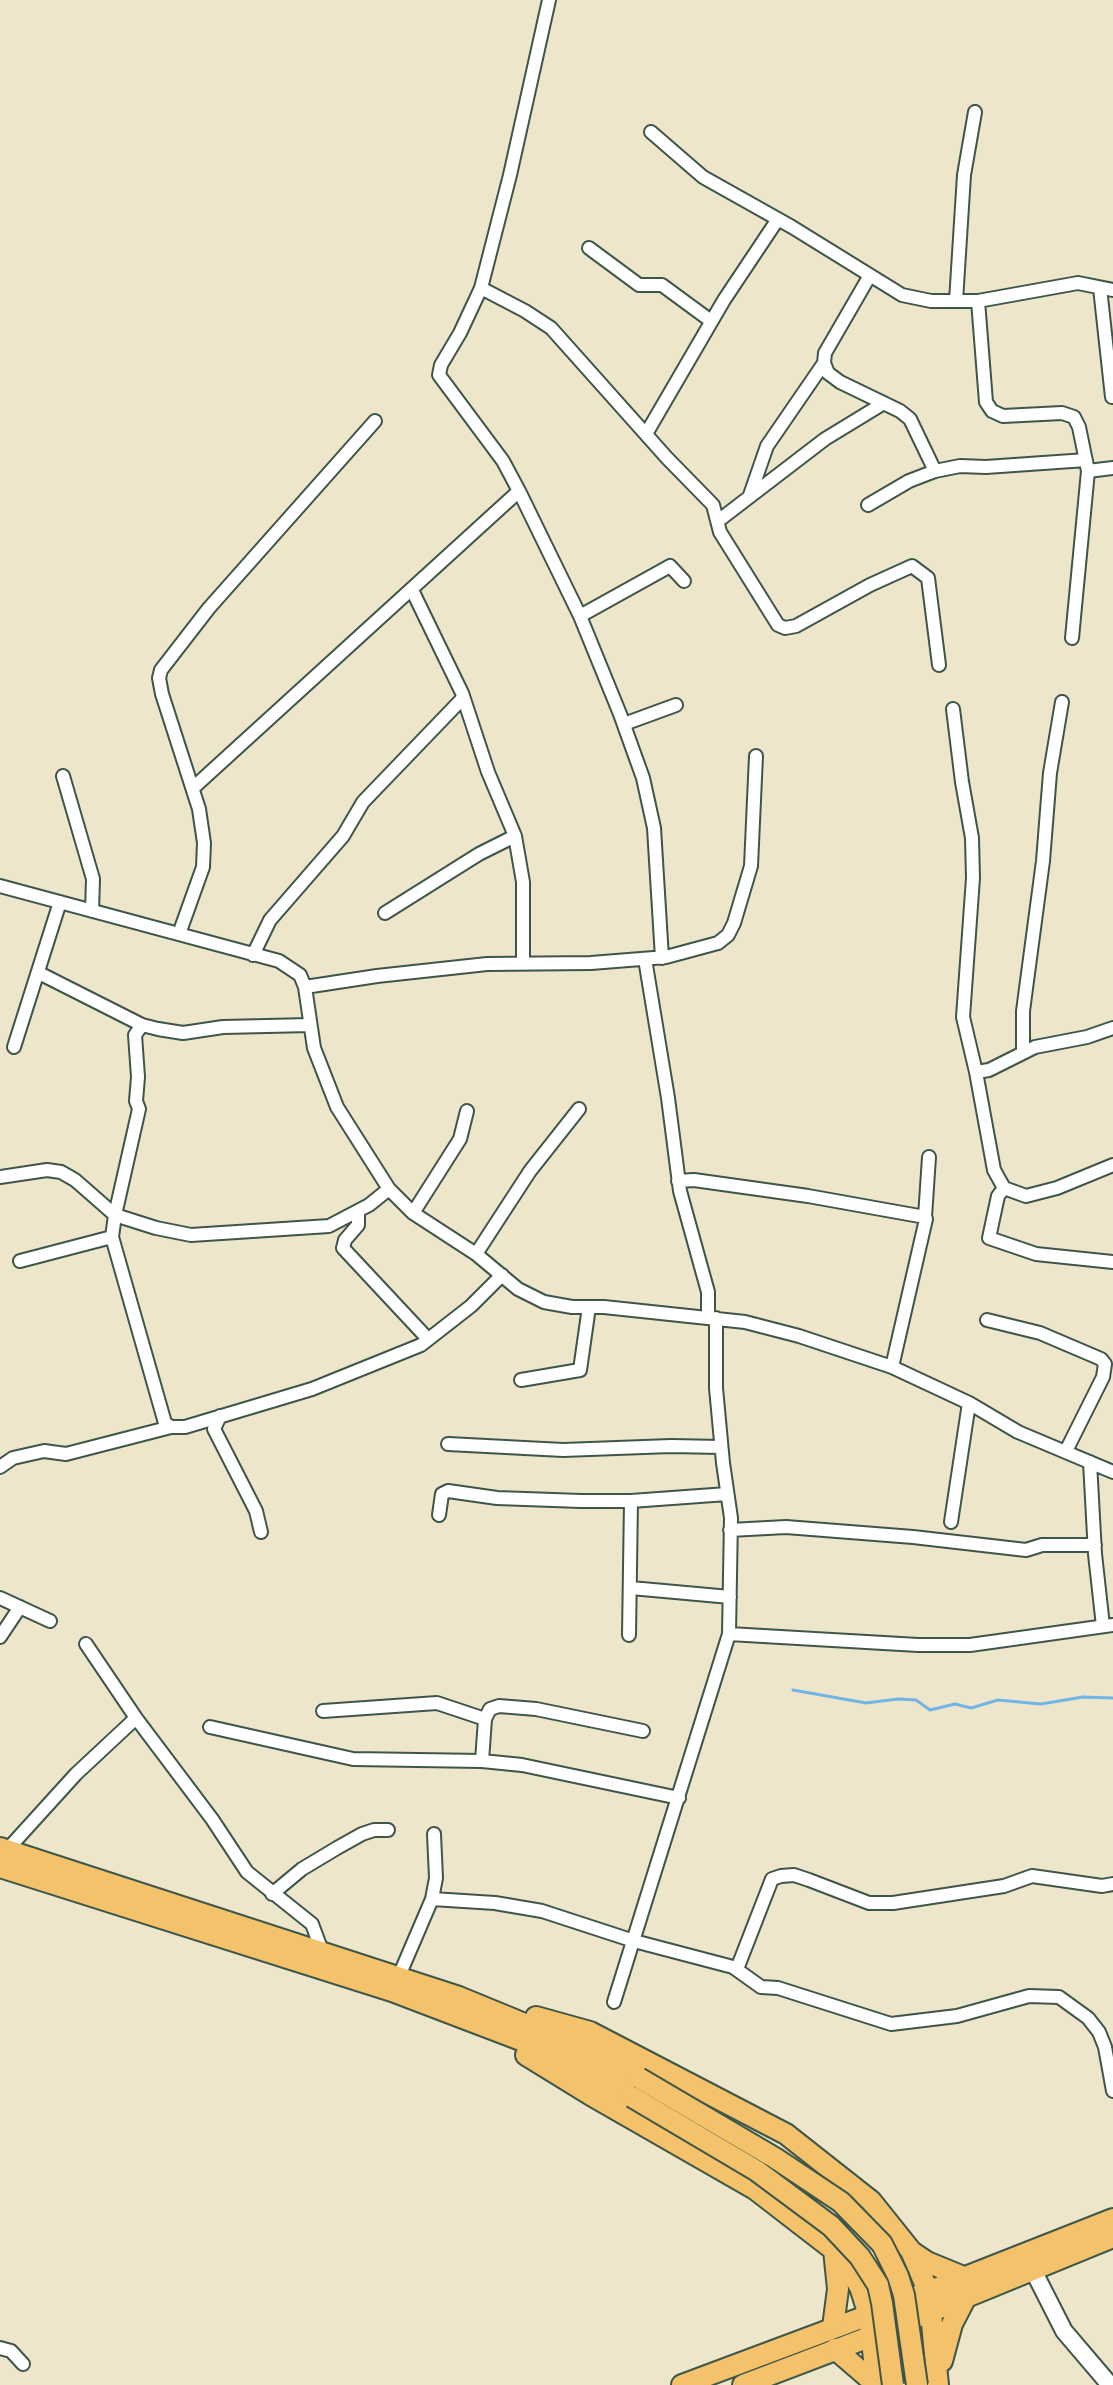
<!DOCTYPE html>
<style>
body{margin:0}
canvas{display:block;background:#eee6ca}
</style>
<canvas width="1113" height="2385"></canvas>
<script>
const context = document.querySelector('canvas').getContext('2d');
context.lineJoin = 'round';
const toPath = rows => new Path2D(rows.map(r => 'M' + r).join(''));
function trace(path, color, width, dash) { context.strokeStyle = color; context.lineWidth = width; context.lineCap = dash ? 'butt' : 'round'; context.setLineDash(dash || []); context.stroke(path); }
const stream = toPath([
 [793,1690,866,1703,898,1699,916,1700,930,1710,955,1704,971,1708,998,1700,1041,1704,1083,1697,1113,1698]
]);
const minor = toPath([
 [549,0,510,175,481,288,460,333,441,365,439,375,503,461,519,491,580,616,620,714,643,778,654,828,662,958],
 [651,132,703,177,792,227,902,295,931,301,978,301,1078,283,1113,290],
 [589,248,639,285,662,285,711,321],
 [869,277,825,353,824,363,828,373,840,382,900,411,910,419,935,471],
 [481,288,525,311,551,328,667,458,713,505,720,532,778,625,785,628,796,626,870,585,912,566,928,578,939,665],
 [1100,288,1112,397],
 [956,301,964,175,975,112],
 [978,301,986,402,992,411,1003,416,1062,413,1074,417,1079,427,1088,471],
 [646,434,724,300,778,219],
 [750,495,767,446,824,363],
 [868,505,909,481,935,471,960,466,986,467,1086,460],
 [718,521,825,439,884,403],
 [412,590,462,693,488,772,515,836,523,882,523,962],
 [580,616,670,566,684,581],
 [1072,638,1088,471,1113,468],
 [953,709,962,782,972,838,973,878,963,1017,976,1072,994,1170,1004,1188,1026,1196,1057,1188,1113,1165],
 [624,724,676,705],
 [63,776,93,879,92,911],
 [193,788,519,491],
 [0,886,279,961,300,975,305,987,314,1048,337,1107,389,1189,413,1213,476,1254,518,1289,544,1302,572,1307,604,1307,745,1322,799,1336,892,1367,969,1403,1018,1432,1113,1472],
 [385,913,479,854,515,836],
 [179,934,203,867,204,843,199,809,162,694,159,678,161,670,209,608,375,421],
 [253,955,270,920,343,836,363,802,463,698],
 [645,959,668,1098,680,1191,708,1292,708,1318],
 [39,973,142,1025,158,1029,183,1033,223,1027,310,1025],
 [305,987,377,976,487,964,591,963,666,957,718,943,728,935,734,923,751,866,756,756],
 [142,1025,135,1035,138,1077,136,1101,139,1109,115,1215,112,1237,165,1423,171,1427,185,1427,312,1389,421,1345,471,1306,502,1275],
 [14,1047,60,902],
 [1023,1052,1023,1011,1043,861,1050,773,1062,702],
 [976,1072,989,1070,1035,1047,1087,1037,1113,1028],
 [0,1177,47,1170,61,1172,75,1180,115,1215,156,1228,191,1235,329,1226,369,1205,389,1189],
 [678,1181,694,1180,808,1196,925,1217,926,1219,892,1367],
 [1004,1188,998,1196,989,1238,1036,1254,1113,1262],
 [358,1212,358,1225,345,1240,343,1248,428,1339],
 [413,1213,460,1139,467,1111],
 [925,1217,929,1157],
 [476,1254,530,1171,579,1109],
 [20,1261,112,1237],
 [987,1320,1040,1333,1101,1359,1105,1364,1103,1377,1066,1451],
 [521,1380,580,1370,589,1307],
 [220,1416,214,1429,256,1511,261,1532],
 [448,1444,563,1450,671,1446,721,1447],
 [1090,1462,1095,1554,1103,1626],
 [0,1467,13,1458,44,1451,66,1454,171,1427],
 [439,1515,442,1494,448,1491,497,1498,581,1501,631,1501,727,1494],
 [951,1522,969,1403],
 [730,1530,786,1527,913,1537,1026,1550,1042,1545,1095,1545],
 [631,1588,730,1597],
 [0,1598,50,1621],
 [729,1634,918,1645,970,1645,1113,1625],
 [629,1635,631,1501],
 [0,1637,20,1607],
 [86,1644,136,1718,212,1819,247,1872,312,1924,322,1951],
 [323,1711,437,1703,485,1719],
 [210,1727,353,1759,482,1761,522,1765,679,1798],
 [482,1761,485,1719,490,1709,499,1706,536,1709,643,1731],
 [7,1850,76,1774,136,1718],
 [272,1894,302,1869,337,1848,362,1834,374,1830,388,1830],
 [432,1899,495,1903,542,1911,634,1941,733,1967,761,1987,778,1988,891,2024,957,2016,1029,1996,1059,1997,1088,2018,1099,2032,1105,2047,1113,2091],
 [737,1969,772,1879,781,1876,794,1875,809,1880,869,1903,893,1903,1004,1886,1032,1876,1102,1886,1113,1884],
 [399,1976,432,1899,436,1878,434,1834],
 [614,2002,729,1634,731,1518,723,1463,716,1388,716,1318],
 [0,2348,11,2351,23,2364]
]);
const tertiary = toPath([
 [1033,2270,1064,2331,1110,2385]
]);
const primary = toPath([
 [682,2385,869,2315],
 [743,2385,872,2336]
]);
const trunk = toPath([
 [0,1848,459,1997,566,2041,639,2078],
 [0,1867,392,1991,526,2042,632,2097],
 [536,2017,590,2032,786,2134,871,2201,911,2251,929,2293,938,2385],
 [526,2055,591,2095,755,2189,834,2250,845,2261,860,2287,869,2315,877,2385],
 [912,2252,927,2262,966,2278],
 [869,2315,1113,2219],
 [920,2316,1113,2237],
 [833,2327,838,2289,834,2250],
 [835,2349,877,2385],
 [942,2361,952,2324,966,2297]
]);
const trunkBridge = toPath([
 [639,2078,775,2158,841,2202,882,2244,898,2276,904,2295,917,2385],
 [632,2097,757,2171,831,2226,860,2257,878,2285,882,2303,893,2385]
]);
trace(stream, '#73b4e7', 3);
trace(minor, '#3e564a', 16);
trace(tertiary, '#3e564a', 20);
trace(primary, '#3e564a', 24);
trace(trunk, '#3e564a', 24);
trace(minor, '#fff', 12);
trace(tertiary, '#fff', 16);
trace(primary, '#f3c26a', 20);
trace(trunk, '#f3c26a', 20);
trace(trunkBridge, '#3e564a', 24, []);
trace(trunkBridge, '#f3c26a', 20);
</script>
